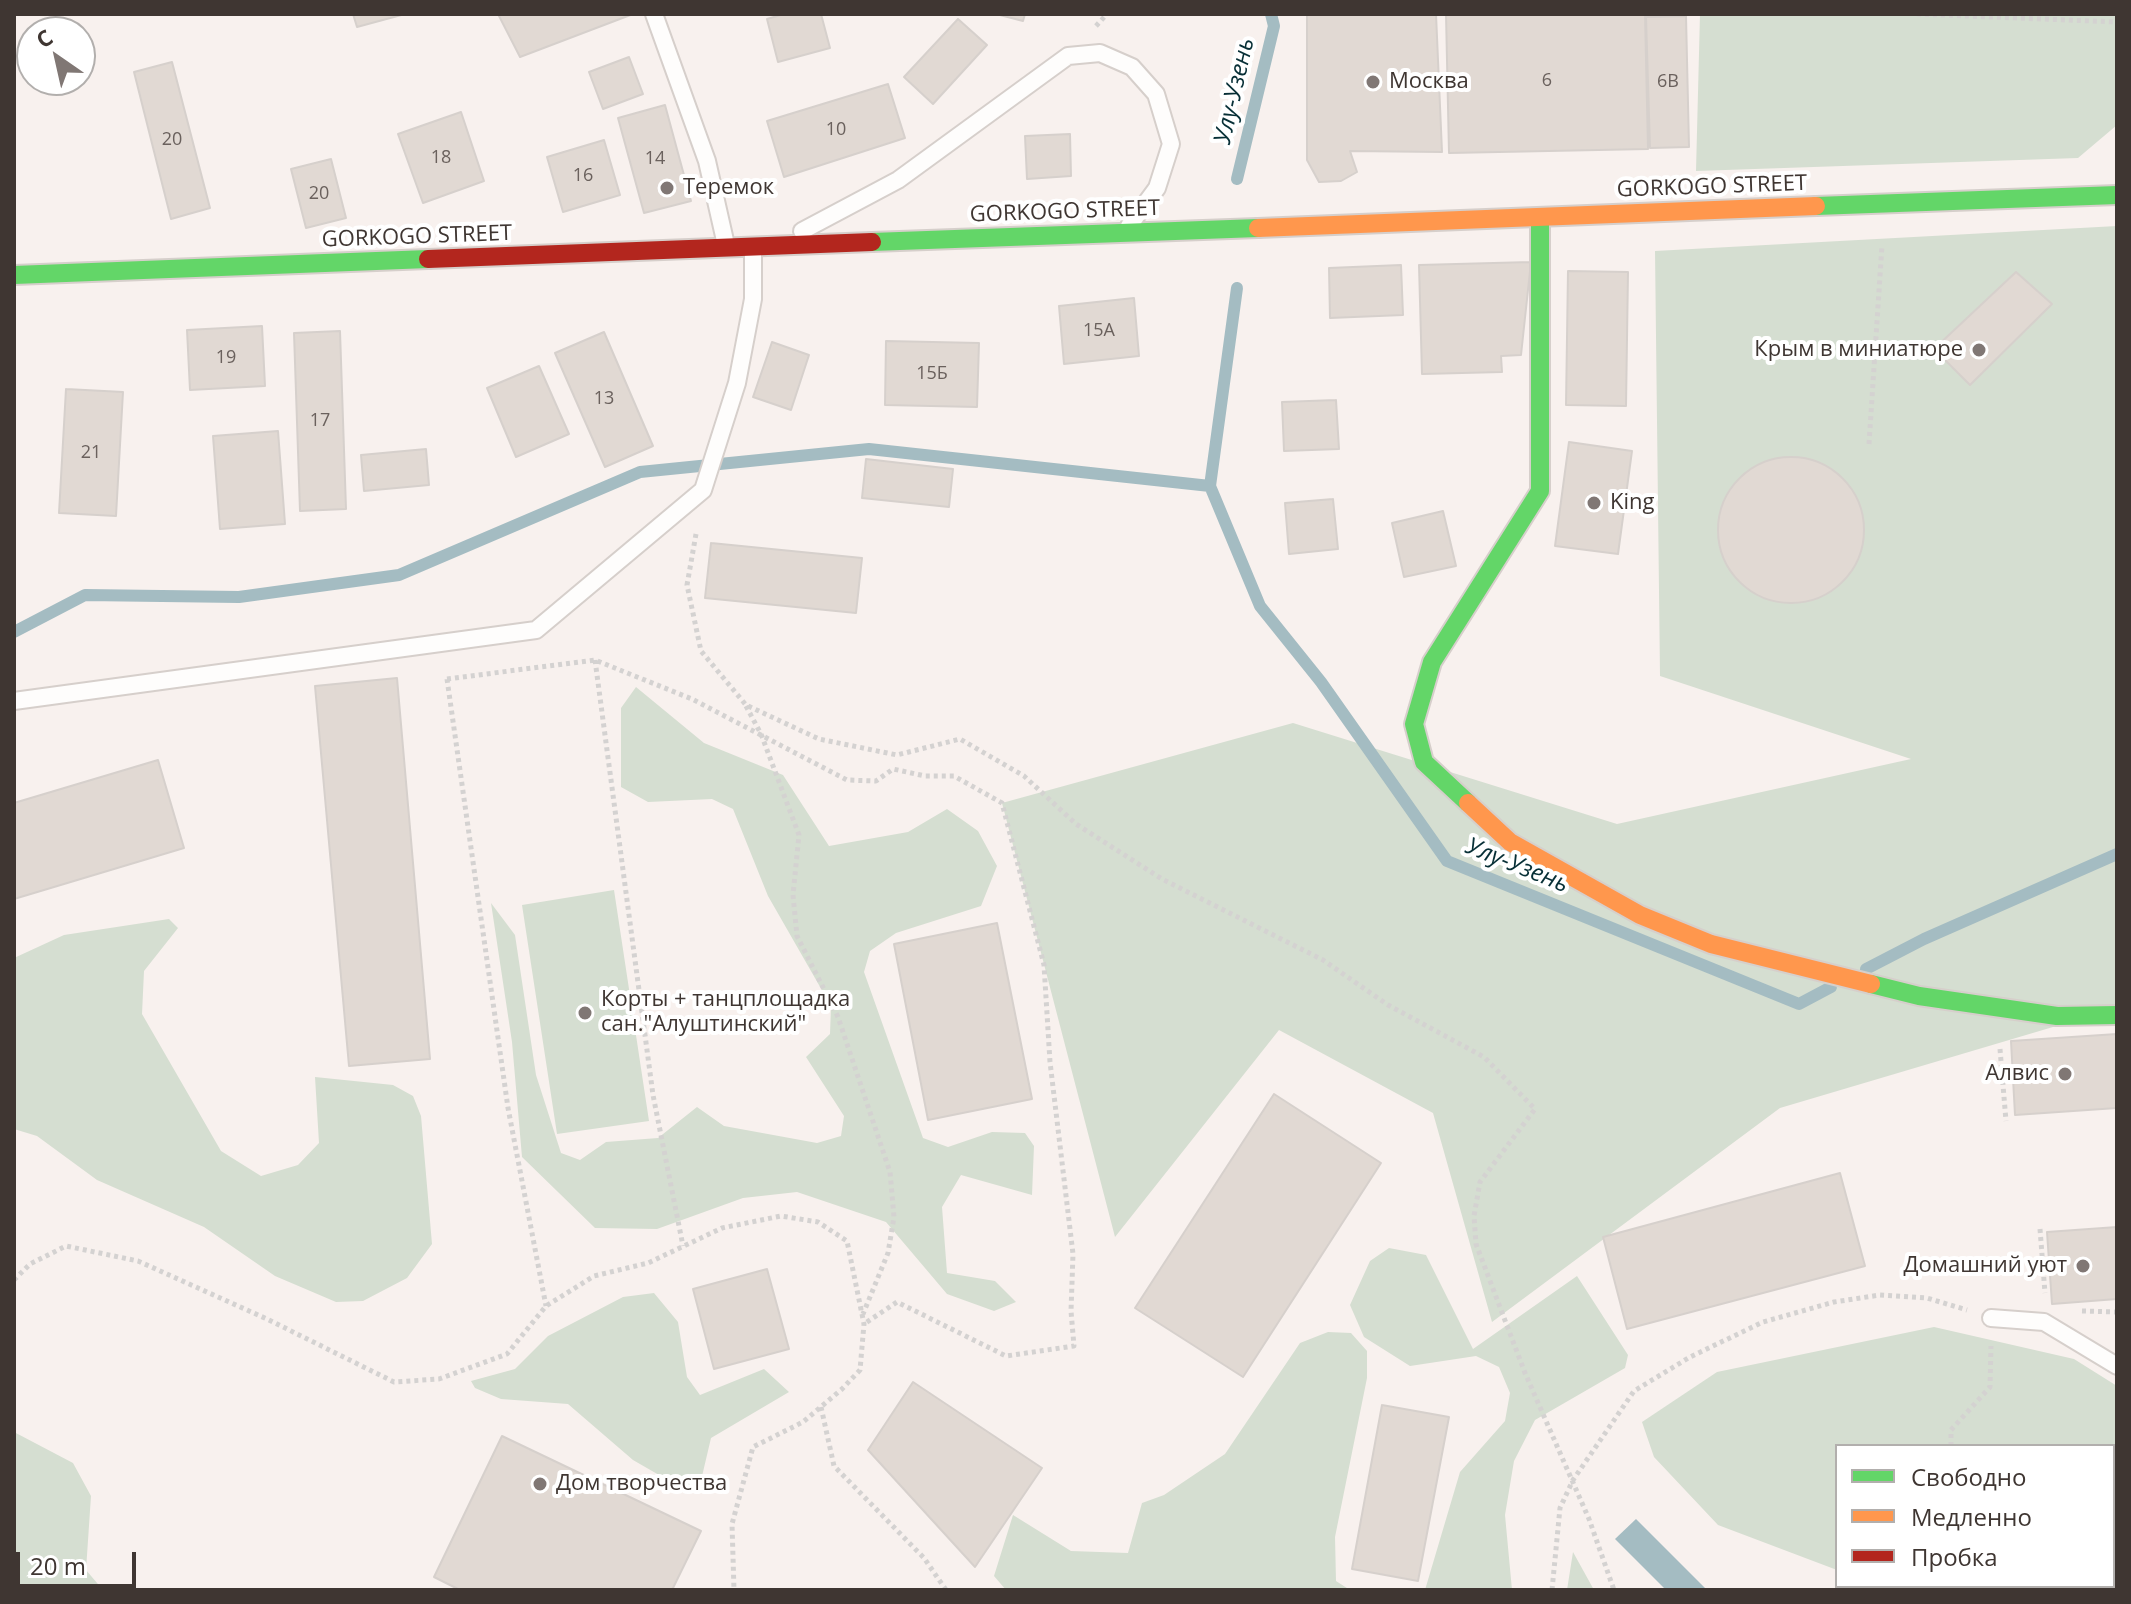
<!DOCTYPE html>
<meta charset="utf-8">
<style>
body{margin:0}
#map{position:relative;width:2131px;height:1604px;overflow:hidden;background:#f8f1ee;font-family:"Open Sans",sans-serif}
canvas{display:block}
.frame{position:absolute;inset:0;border:16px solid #3f3632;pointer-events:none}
.legend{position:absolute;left:1835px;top:1444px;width:280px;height:144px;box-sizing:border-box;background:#fff;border:2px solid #b2afad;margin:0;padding:10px 14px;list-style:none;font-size:24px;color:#3f3632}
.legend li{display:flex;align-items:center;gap:16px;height:40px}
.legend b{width:40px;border:2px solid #b2afad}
.north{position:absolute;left:16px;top:16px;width:80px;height:80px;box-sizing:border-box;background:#fff;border:2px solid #b2afad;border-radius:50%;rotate:326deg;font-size:22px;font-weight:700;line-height:32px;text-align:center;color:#3f3632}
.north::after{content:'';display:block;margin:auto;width:28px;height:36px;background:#807774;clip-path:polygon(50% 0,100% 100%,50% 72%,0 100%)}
.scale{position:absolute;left:16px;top:1552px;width:120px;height:36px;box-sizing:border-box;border:4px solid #3f3632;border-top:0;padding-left:10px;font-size:24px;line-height:28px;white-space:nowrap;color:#3f3632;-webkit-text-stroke:6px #fff;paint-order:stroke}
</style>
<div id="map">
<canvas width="2131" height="1604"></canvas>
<div class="frame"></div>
<ul class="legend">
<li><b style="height:10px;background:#63d668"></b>Свободно</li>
<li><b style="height:10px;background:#ff974d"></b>Медленно</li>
<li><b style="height:10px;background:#b3261e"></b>Пробка</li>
</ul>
<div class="north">С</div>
<div class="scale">20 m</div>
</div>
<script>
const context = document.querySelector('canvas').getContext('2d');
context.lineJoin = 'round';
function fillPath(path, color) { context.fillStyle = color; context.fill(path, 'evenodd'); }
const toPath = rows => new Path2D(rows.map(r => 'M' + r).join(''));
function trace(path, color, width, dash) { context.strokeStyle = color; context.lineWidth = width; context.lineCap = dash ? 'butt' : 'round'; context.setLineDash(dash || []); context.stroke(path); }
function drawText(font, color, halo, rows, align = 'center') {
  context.font = font + ' "Open Sans",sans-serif'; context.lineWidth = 8; context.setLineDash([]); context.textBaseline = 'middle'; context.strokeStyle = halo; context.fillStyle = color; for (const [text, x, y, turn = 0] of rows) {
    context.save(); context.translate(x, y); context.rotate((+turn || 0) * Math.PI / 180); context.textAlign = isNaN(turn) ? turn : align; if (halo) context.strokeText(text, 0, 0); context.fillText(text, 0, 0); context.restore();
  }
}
const green = toPath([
 [1700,14,2117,14,2117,125,2078,158,1696,171],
 [2117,226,2117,1008,1780,1108,1492,1322,1433,1113,1279,1030,1115,1237,1002,803,1293,723,1617,824,1911,759,1660,676,1655,251],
 [636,687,704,743,783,775,829,846,908,832,947,809,978,831,997,866,981,906,896,933,870,951,864,972,923,1138,948,1147,992,1132,1025,1133,1034,1146,1032,1195,961,1175,942,1207,947,1273,995,1281,1016,1302,994,1311,947,1294,886,1222,797,1192,743,1198,657,1229,595,1228,522,1157,512,1042,491,903,515,935,536,1075,561,1153,580,1160,606,1142,658,1138,697,1107,724,1126,817,1143,841,1136,844,1116,806,1057,830,1034,831,1006,768,896,733,809,712,799,648,802,621,787,621,708],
 [614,890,649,1121,557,1134,522,905],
 [169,919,178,928,144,971,142,1014,221,1151,261,1176,298,1165,319,1143,315,1077,393,1085,413,1096,421,1116,432,1244,407,1278,363,1301,336,1302,275,1276,204,1227,97,1180,37,1136,14,1129,14,958,64,935],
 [1389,1248,1426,1255,1473,1349,1577,1276,1628,1355,1625,1368,1535,1420,1514,1461,1505,1515,1512,1590,1425,1590,1460,1472,1505,1421,1510,1393,1499,1367,1476,1356,1410,1366,1364,1337,1350,1305,1370,1261],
 [654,1293,678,1322,687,1377,700,1395,764,1369,789,1392,711,1438,699,1489,685,1490,633,1460,568,1404,501,1399,475,1388,471,1381,515,1369,548,1336,623,1297],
 [1934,1327,2074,1359,2117,1386,2117,1590,1862,1590,1859,1586,2113,1586,2113,1446,1837,1446,1837,1570,1718,1525,1654,1457,1642,1422,1717,1372],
 [1328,1332,1351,1333,1367,1351,1367,1378,1335,1537,1336,1581,1350,1590,1006,1590,994,1576,1013,1515,1071,1551,1128,1553,1142,1503,1164,1495,1225,1454,1300,1343],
 [14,1432,73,1463,91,1496,86,1570,103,1590,14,1590],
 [1573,1552,1594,1590,1567,1590]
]);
const water = toPath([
 [1636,1519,1707,1590,1666,1590,1615,1539]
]);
const stream = toPath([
 [1237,179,1274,26,1271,14],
 [1237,288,1210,486,1260,606,1321,682,1447,861,1799,1004,1831,987],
 [14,632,85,595,239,597,399,575,640,472,869,449,1210,486],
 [1866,969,1924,939,2117,854]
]);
const building = toPath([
 [353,14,405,14,357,27,353,14],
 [498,14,633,14,520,57,498,14],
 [784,14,821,14,830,48,778,62,767,19,784,14],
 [996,14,1025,14,1023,21,996,14],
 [1307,14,1436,14,1442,152,1350,151,1357,172,1341,181,1319,182,1307,160,1307,14],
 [1446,14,1645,14,1648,149,1449,153,1446,14],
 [1686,16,1689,147,1650,148,1646,17,1686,16],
 [958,19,987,45,933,104,904,77,958,19],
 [629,57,643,94,603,109,589,72,629,57],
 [172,62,210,208,171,219,134,72,172,62],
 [888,84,905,138,784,177,767,121,888,84],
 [665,105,691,201,644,213,618,118,665,105],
 [461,112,484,181,423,203,398,134,461,112],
 [1070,134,1071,176,1027,179,1025,136,1070,134],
 [604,140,620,195,563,212,547,157,604,140],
 [331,159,346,218,306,228,291,169,331,159],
 [1531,262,1521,355,1501,356,1502,372,1422,374,1419,265,1531,262],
 [1401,265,1403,315,1330,318,1329,268,1401,265],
 [1568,271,1628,272,1626,406,1566,405,1568,271],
 [2016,272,2052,304,1970,385,1934,349,2016,272],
 [1134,298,1139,356,1064,364,1059,306,1134,298],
 [262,326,265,386,190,390,187,330,262,326],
 [340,331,346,509,300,511,294,333,340,331],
 [604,332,653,446,605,467,555,353,604,332],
 [886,341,979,343,977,407,885,405,886,341],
 [772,342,809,355,791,410,753,397,772,342],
 [539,366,569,434,516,457,487,388,539,366],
 [66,389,123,392,116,516,59,513,66,389],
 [1336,400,1339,449,1284,451,1282,402,1336,400],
 [278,431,285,524,220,529,213,436,278,431],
 [1569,442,1632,451,1618,554,1555,546,1569,442],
 [426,449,429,485,364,491,361,455,426,449],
 '1718 530a73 73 0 1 1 146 0a73 73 0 1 1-146 0Z',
 [866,459,953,469,949,507,862,498,866,459],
 [1333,499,1338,549,1289,554,1285,503,1333,499],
 [1443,511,1456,566,1404,577,1392,523,1443,511],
 [711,543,862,558,856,613,705,598,711,543],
 [397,678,430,1059,349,1066,315,686,397,678],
 [158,760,184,848,14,899,14,803,158,760],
 [997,923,1032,1099,928,1120,894,944,997,923],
 [2117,1034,2117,1108,2015,1115,2011,1041,2117,1034],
 [1274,1094,1381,1163,1243,1377,1135,1308,1274,1094],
 [1840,1173,1865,1266,1627,1329,1603,1237,1840,1173],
 [2117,1227,2117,1299,2052,1304,2047,1232,2117,1227],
 [767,1269,789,1349,714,1369,693,1289,767,1269],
 [913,1382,1042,1468,975,1567,868,1450,913,1382],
 [1382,1405,1449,1417,1418,1581,1352,1569,1382,1405],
 [502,1436,701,1531,672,1590,460,1590,434,1577,502,1436]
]);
const path = toPath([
 [1917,14,2117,22],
 [1096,26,1107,14],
 [1869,444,1882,245],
 [696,534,687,585,701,651,746,705,819,739,897,755,960,739,1024,776,1076,824,1162,879,1323,960,1388,1005,1484,1057,1535,1109,1480,1182,1474,1216,1476,1244,1525,1373,1589,1519,1614,1590],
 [595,660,653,1095,683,1246],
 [447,679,595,660,692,699,847,780,876,781,893,769,925,776,954,776,1002,803,1044,965,1050,1062,1073,1254,1071,1311,1074,1346,1006,1356,897,1302,864,1324],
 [447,679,508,1108,546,1306],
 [746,706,761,734,799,835,793,895,797,936,838,1017,890,1172,894,1217,888,1253,863,1314],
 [2000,1049,2006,1121],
 [2040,1229,2045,1293],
 [14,1280,30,1264,66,1246,138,1261,267,1319,394,1382,439,1379,507,1354,546,1306,594,1276,648,1263,722,1228,781,1216,818,1222,847,1241,864,1324,860,1370,842,1389,803,1422,753,1447,732,1524,734,1590],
 [2082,1311,2117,1312],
 [821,1407,834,1466,924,1558,946,1590],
 [1951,1446,1951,1430,1990,1387,1991,1346],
 [1552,1590,1560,1508,1573,1480,1634,1391,1690,1357,1763,1322,1834,1302,1880,1295,1927,1298,1967,1310],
 [1938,1590,1942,1586]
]);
const lane = toPath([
 [654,14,707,161,726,245],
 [802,231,898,180,1068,56,1100,53,1132,67,1156,94,1171,144,1157,188,1129,226],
 [14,701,536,630,703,490,737,383,753,299,753,248],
 [1991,1318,2044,1322,2117,1366]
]);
const fast = toPath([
 [1816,206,2117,195],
 [872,242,1258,228],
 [14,275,428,259],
 [1468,803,1424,762,1414,724,1432,662,1540,491,1540,217],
 [1871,984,1919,996,2057,1016,2117,1015]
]);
const slow = toPath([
 [1258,228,1816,206],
 [1468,803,1510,842,1640,915,1711,944,1871,984]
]);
const jam = toPath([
 [428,259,872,242]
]);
const markers = [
 [1373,82,8,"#807774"],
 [667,188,8,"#807774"],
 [1979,350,8,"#807774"],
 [1594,503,8,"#807774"],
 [585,1013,8,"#807774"],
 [2065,1074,8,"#807774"],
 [2083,1266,8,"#807774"],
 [540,1484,8,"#807774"]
];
const numberNames = [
 ["6",1547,81],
 ["6В",1668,82],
 ["10",836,130],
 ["20",172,140],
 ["18",441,158],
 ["14",655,159],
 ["16",583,176],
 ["20",319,194],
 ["15А",1099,331],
 ["19",226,358],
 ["15Б",932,374],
 ["13",604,399],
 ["17",320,421],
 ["21",91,453]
];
const poiNames = [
 ["Москва",1389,82],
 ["Теремок",683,188],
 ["Крым в миниатюре",1963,350,"right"],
 ["King",1610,503],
 ["Корты + танцплощадка",601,1000],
 ["сан.\"Алуштинский\"",601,1025],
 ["Алвис",2049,1074,"right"],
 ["Домашний уют",2067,1266,"right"],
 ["Дом творчества",556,1484]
];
const streetNames = [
 ["GORKOGO STREET",1712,187,-2],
 ["GORKOGO STREET",1065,212,-2],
 ["GORKOGO STREET",417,237,-2]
];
const waterNames = [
 ["Улу-Узень",1235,91,-77],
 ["Улу-Узень",1517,866,22]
];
fillPath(green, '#d5ded1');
fillPath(water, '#a4bcc2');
trace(stream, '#a4bcc2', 12);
fillPath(building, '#e1d9d3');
trace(building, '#d6d0cc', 2);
trace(lane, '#d6cfcb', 20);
trace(fast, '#d6cfcb', 22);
trace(slow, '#d6cfcb', 22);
trace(jam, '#d6cfcb', 22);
trace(path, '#d4d2d1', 5, [4, 4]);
trace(lane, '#fefdfc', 16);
trace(fast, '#63d668', 18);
trace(slow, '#ff974d', 18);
trace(jam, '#b3261e', 18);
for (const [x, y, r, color] of markers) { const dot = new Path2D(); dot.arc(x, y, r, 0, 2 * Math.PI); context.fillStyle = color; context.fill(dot); trace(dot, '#fff', 3); }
drawText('18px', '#6a615d', null, numberNames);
drawText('22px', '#3f3632', '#fff', poiNames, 'left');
drawText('22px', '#3f3632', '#fff', streetNames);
drawText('italic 24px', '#072f36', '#fff', waterNames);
</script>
